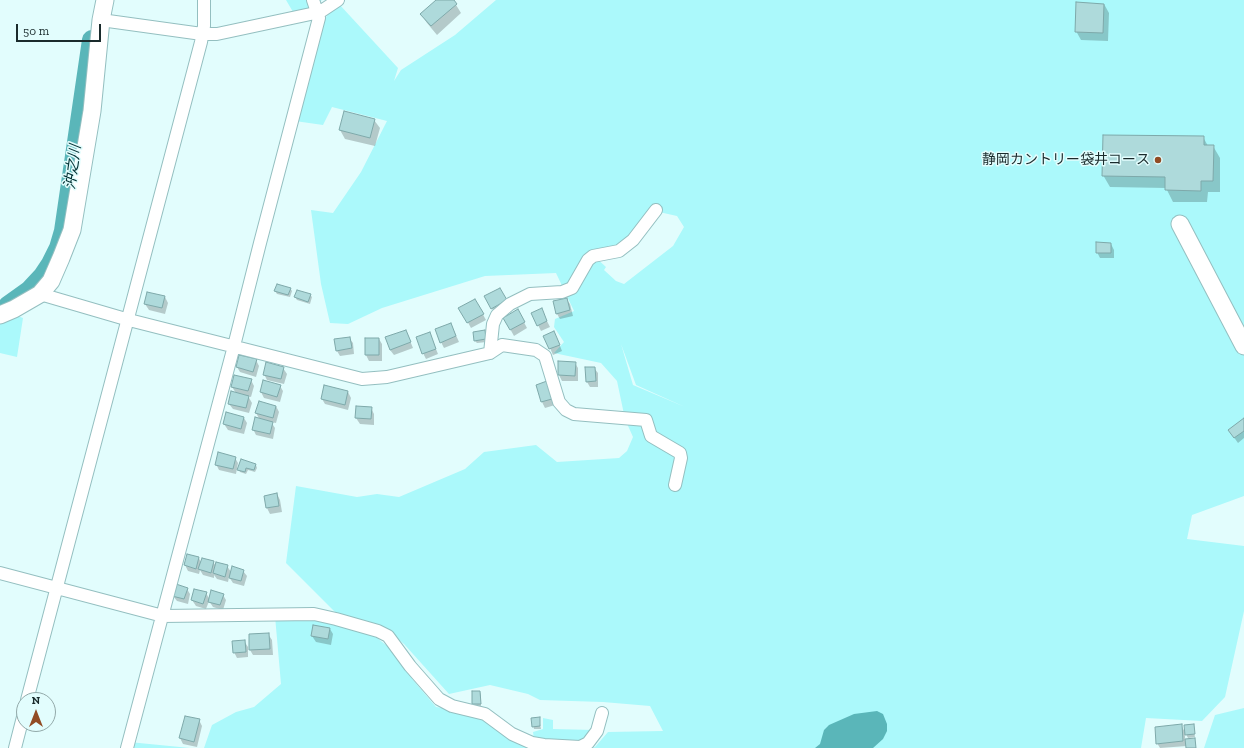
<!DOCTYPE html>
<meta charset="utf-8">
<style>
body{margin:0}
#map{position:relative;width:1244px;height:748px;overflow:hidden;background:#e2fdfd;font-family:"Zilla Slab",serif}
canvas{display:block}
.north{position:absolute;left:16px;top:692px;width:40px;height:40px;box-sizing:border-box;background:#e2fdfd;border:1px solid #92a9a9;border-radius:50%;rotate:0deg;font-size:11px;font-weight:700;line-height:16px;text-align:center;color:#1a2b2c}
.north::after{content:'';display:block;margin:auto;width:14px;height:18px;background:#924c24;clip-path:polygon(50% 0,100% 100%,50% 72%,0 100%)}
.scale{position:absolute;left:16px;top:24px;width:85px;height:18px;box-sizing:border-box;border:2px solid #1a2b2c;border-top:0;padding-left:5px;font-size:12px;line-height:14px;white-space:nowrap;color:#1a2b2c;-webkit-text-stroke:3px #e2fdfd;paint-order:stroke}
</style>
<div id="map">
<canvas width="1244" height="748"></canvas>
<div class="north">N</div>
<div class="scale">50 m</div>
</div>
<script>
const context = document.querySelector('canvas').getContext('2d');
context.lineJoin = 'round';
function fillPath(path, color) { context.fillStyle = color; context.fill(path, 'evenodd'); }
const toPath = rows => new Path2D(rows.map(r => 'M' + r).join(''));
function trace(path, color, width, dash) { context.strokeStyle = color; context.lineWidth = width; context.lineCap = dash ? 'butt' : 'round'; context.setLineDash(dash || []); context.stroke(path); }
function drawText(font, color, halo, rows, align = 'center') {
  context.font = font + ' "Zilla Slab","Noto Sans JP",serif'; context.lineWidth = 3; context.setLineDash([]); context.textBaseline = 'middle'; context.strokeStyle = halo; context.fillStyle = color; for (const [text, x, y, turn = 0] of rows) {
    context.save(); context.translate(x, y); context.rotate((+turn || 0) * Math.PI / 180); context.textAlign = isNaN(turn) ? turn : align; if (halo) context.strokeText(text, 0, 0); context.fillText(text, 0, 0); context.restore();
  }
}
const green = toPath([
 [286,0,322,0,296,17],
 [496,0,1244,0,1244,496,1192,515,1187,539,1244,546,1244,611,1225,697,1202,721,1146,718,1141,748,592,748,595,747,608,732,663,731,650,706,603,702,540,700,528,694,490,685,449,694,404,644,390,632,342,619,286,563,296,486,357,497,377,494,399,497,465,469,484,452,536,445,557,462,619,458,627,451,633,437,625,419,617,381,601,363,554,353,564,342,554,327,555,319,574,311,556,273,485,276,382,308,348,324,330,323,321,284,311,210,333,213,361,172,387,121,332,107,323,125,295,121,323,22,330,11,339,4,398,68,394,81,401,70,455,35],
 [659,212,677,216,684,227,673,246,624,284,616,281,604,270,606,267,594,256,628,245],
 [621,344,636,385,685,407,633,385],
 [15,315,23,318,17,357,0,353,0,320],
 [275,616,315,619,376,637,397,654,413,680,436,707,479,714,534,739,533,732,543,729,543,718,553,720,553,729,594,730,580,743,558,748,204,748,212,725,236,712,254,707,281,684],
 [1244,708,1244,748,1204,748,1215,715],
 [129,742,190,748,127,748]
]);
const water = toPath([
 [877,711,883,714,887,724,887,731,883,739,873,748,815,748,820,744,824,730,829,725,854,714]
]);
const shadow = toPath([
 [438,0,453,0,461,13,437,35,427,23,421,14],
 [1104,4,1109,13,1108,41,1081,40,1076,31],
 [344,112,374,120,380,128,375,146,345,139,340,130],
 [1203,137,1208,146,1213,146,1220,158,1220,192,1208,192,1207,202,1173,202,1166,188,1110,187,1103,175],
 [1111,244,1114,250,1114,258,1100,258,1097,252],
 [290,288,292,291,290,297,277,294,275,291],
 [499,289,509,306,495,314,486,297],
 [310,295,312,297,310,304,297,300,295,297],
 [165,297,168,303,165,314,149,310,145,304],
 [566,299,570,304,573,316,560,319,557,314],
 [475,300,486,320,471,328,460,308],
 [518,311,527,328,514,336,504,318],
 [532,313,544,315,550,327,541,331],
 [451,324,459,342,444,348,441,342],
 [406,331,413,348,394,355,390,350],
 [484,332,487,342,477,343,475,341],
 [545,336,557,338,562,351,553,355],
 [349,338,353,343,354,354,340,356,337,351],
 [366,339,379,339,382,344,382,361,369,361,366,355],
 [432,339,438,354,426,359,423,353],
 [256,360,259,366,256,377,240,372,237,367],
 [559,362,575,363,578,368,578,381,562,381,559,375],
 [283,368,287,374,284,384,267,380,264,374],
 [594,368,598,373,598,387,590,387,587,382],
 [251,380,254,386,251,397,248,396,252,403,249,413,233,409,229,404,236,393,232,387],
 [264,381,280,386,283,391,280,402,264,398,261,392],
 [546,383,555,405,545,408,542,402,537,385],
 [325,387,348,392,351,398,348,410,325,404,322,399],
 [276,406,279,412,276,423,271,422,275,428,273,439,256,435,253,429,260,420,256,413],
 [357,407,371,408,374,414,374,425,360,424,356,418],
 [244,418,247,423,244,434,228,430,224,424],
 [1244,419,1244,438,1238,443,1233,436],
 [235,458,238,463,236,474,219,470,216,464],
 [256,465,257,468,255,472,248,470,246,474,240,472,239,470],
 [277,494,280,500,282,512,270,514,267,508,265,496],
 [199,558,201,563,213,562,216,566,227,566,231,572,243,571,247,576,244,586,233,583,229,577,228,582,217,579,214,575,214,578,203,575,200,570,199,574,188,571,185,565],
 [187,589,190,594,188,604,177,601,173,596],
 [206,593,210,600,223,595,226,600,223,610,213,607,209,601,206,609,196,606,192,600],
 [330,629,333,634,331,645,316,642,312,636],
 [268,634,272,640,273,655,253,655,250,650],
 [244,641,248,647,248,657,237,658,234,652],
 [480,692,481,695,481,706,475,706,473,704],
 [539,718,541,729,534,729,532,719],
 [199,720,202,726,197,747,183,744,180,738],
 [1181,725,1186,734,1193,725,1195,737,1188,738,1185,732,1185,740,1194,739,1196,748,1187,748,1187,746,1160,748,1157,743]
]);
const river = toPath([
 [8,306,29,291,43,276,51,264,59,248,64,231,92,40]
]);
const building = toPath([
 [436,0,454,0,457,4,431,26,420,14,436,0],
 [1076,2,1104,4,1103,33,1075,32,1076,2],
 [344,111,375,119,370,138,339,130,344,111],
 [1103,135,1204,136,1204,145,1214,145,1213,181,1201,181,1201,191,1165,190,1165,177,1102,176,1103,135],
 [1096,242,1111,243,1111,253,1096,253,1096,242],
 [277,284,291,288,288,295,274,291,277,284],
 [500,288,507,300,491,309,484,296,500,288],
 [297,290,311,294,308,302,294,297,297,290],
 [147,292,165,296,162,308,144,304,147,292],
 [567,298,570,310,556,314,553,301,567,298],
 [475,299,484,314,467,323,458,308,475,299],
 [542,308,547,321,537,326,531,313,542,308],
 [518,309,525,322,510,330,503,318,518,309],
 [451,323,456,336,440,343,435,329,451,323],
 [406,330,411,342,390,350,385,337,406,330],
 [485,330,486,339,474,341,473,332,485,330],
 [554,331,560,345,549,349,543,336,554,331],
 [430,332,436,349,422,354,416,337,430,332],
 [350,337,352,348,336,351,334,339,350,337],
 [365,338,379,338,379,355,365,355,365,338],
 [239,355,257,359,253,372,236,367,239,355],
 [558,361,576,362,575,376,558,375,558,361],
 [266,362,284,367,281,379,263,375,266,362],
 [585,367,595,367,596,381,586,382,585,367],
 [234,375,252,379,248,391,231,387,234,375],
 [263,380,281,385,277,397,260,392,263,380],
 [547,381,552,399,541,402,536,385,547,381],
 [324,385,348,391,345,405,321,399,324,385],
 [231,391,249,396,246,408,228,404,231,391],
 [259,401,276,406,273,418,255,413,259,401],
 [356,406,372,407,371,419,355,418,356,406],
 [226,412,244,417,241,429,223,424,226,412],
 [255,417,273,422,270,434,252,430,255,417],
 [1244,418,1244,431,1234,438,1228,430,1244,418],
 [218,452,236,457,233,469,215,465,218,452],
 [241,459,256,464,254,470,246,468,245,472,237,470,241,459],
 [277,493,279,506,266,508,264,496,277,493],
 [187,554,199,557,196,569,184,565,187,554],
 [202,558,214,561,211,573,198,569,202,558],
 [216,562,228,565,225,577,213,573,216,562],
 [232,566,244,570,241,581,229,578,232,566],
 [176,584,188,588,184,599,172,596,176,584],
 [194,589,207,592,203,604,191,600,194,589],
 [211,590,224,594,220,605,208,602,211,590],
 [313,625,330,628,328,639,311,636,313,625],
 [269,633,270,649,249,650,249,634,269,633],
 [245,640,246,652,233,653,232,641,245,640],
 [472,691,480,691,481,704,472,704,472,691],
 [185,716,200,719,194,742,179,738,185,716],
 [540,717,540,726,532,727,531,718,540,717],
 [1182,724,1183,741,1156,744,1155,727,1182,724],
 [1194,724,1195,734,1185,735,1184,725,1194,724],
 [1195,738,1196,748,1186,748,1185,739,1195,738]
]);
const street = toPath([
 [101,20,202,34,217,34,320,12,338,0],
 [40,294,129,320,362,379,387,377,490,353,502,345,536,350,545,356,559,402,566,410,574,414,646,420,651,436,680,453,681,458,675,485],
 [490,353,493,324,497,315,510,304,530,294,562,292,572,288,588,260,593,256,619,251,633,240,656,210],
 [0,573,163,616,314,614,336,619,378,631,388,636,410,666,439,699,452,706,485,714,512,734,532,743,544,745,580,747,588,743,597,731,602,713],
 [27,700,201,42,204,26,204,0],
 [15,748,24,713],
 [127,748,234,346,260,243,319,18,313,0]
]);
const secondary = toPath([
 [1180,224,1244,346],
 [0,315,14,309,40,294,51,281,61,258,72,230,92,111,101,20,105,0]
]);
const markers = [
 [1158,160,4,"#924c24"]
];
const poiNames = [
 ["静岡カントリー袋井コース",1150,160]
];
const waterNames = [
 ["沖之川",73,167,-82]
];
fillPath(green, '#abf9fb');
fillPath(water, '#5ab6b9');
fillPath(shadow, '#0003');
trace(river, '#5ab6b9', 20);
fillPath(building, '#aedadb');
trace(building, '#7ea9aa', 1);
trace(street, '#94bfc0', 14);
trace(secondary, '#94bfc0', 19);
trace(street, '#fff', 12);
trace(secondary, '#fff', 17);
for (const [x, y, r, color] of markers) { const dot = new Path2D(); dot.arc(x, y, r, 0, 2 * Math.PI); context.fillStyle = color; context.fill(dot); trace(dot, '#e2fdfd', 1.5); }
drawText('14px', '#1a2b2c', '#e2fdfd', poiNames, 'right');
drawText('italic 15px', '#013032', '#e2fdfd', waterNames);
</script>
